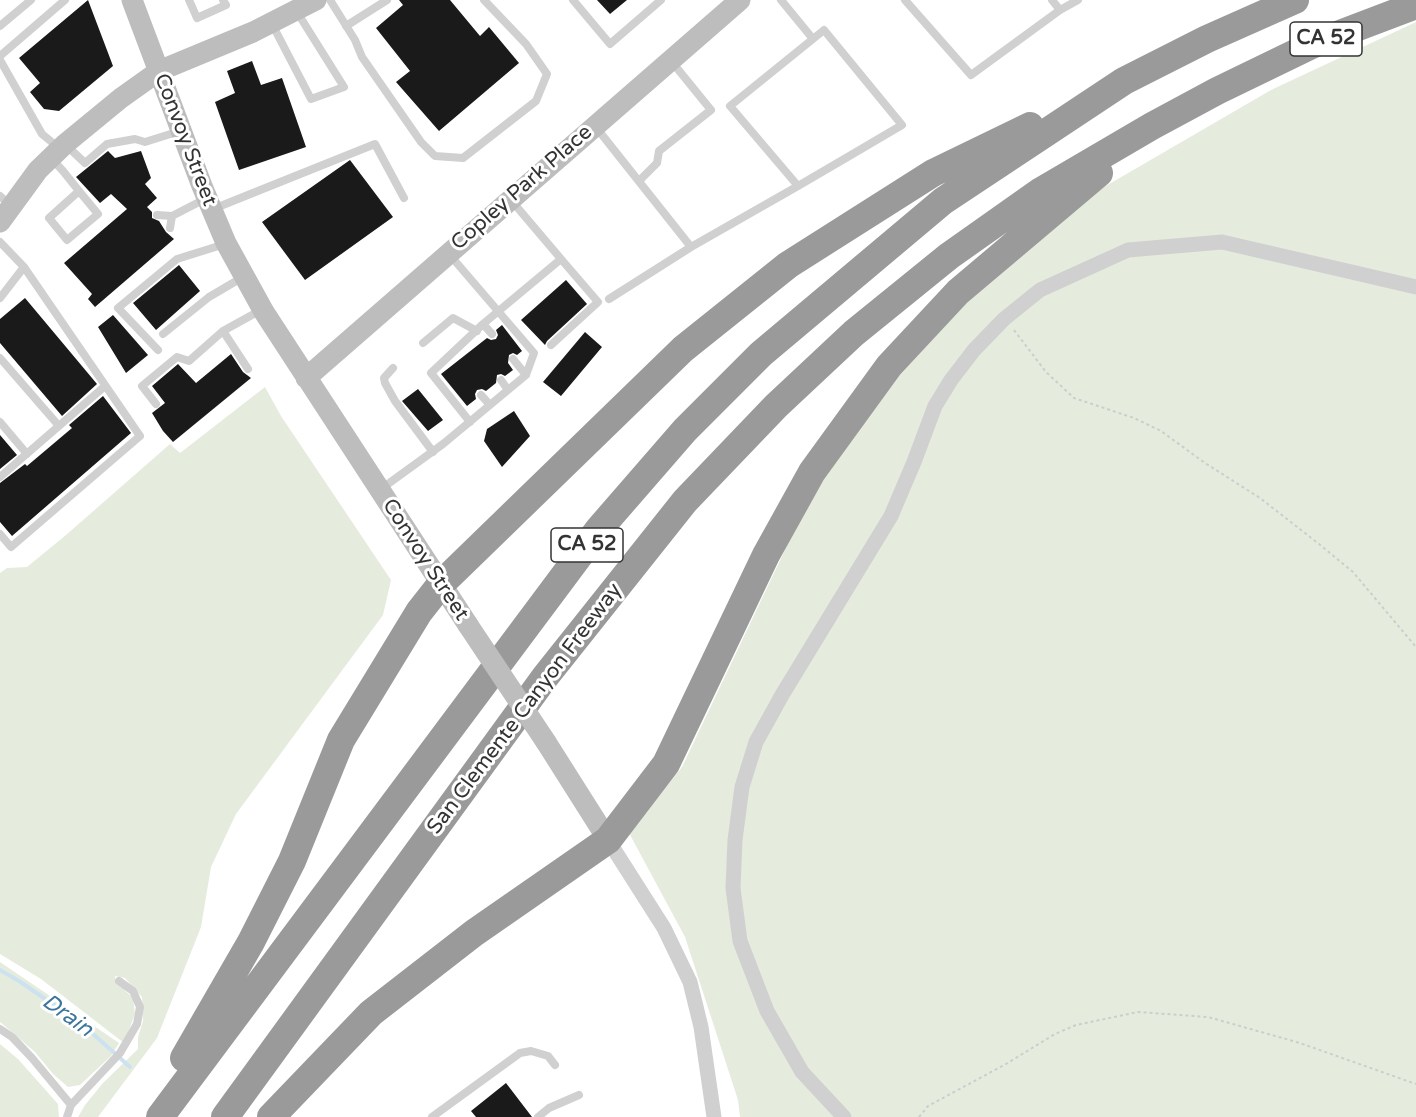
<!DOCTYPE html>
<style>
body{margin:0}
canvas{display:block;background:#fff}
</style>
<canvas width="1416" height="1117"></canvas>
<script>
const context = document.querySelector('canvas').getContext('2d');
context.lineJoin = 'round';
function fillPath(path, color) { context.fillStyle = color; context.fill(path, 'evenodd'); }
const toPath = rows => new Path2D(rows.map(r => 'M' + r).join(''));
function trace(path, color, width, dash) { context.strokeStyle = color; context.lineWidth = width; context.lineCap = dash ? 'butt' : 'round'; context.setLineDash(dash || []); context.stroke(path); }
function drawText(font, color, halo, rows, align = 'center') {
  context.font = font + ' "Varela Round",sans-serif'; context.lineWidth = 6; context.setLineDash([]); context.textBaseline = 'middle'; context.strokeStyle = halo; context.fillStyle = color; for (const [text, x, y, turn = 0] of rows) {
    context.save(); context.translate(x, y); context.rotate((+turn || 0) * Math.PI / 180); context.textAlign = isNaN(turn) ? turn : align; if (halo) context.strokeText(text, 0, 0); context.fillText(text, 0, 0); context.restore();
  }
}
const green = toPath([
 [1416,22,1416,1117,740,1117,738,1100,685,937,629,833,682,767,802,514,877,392,986,279,1104,187,1271,90],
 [265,387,281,416,391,580,383,615,236,814,211,867,201,927,157,1038,98,1117,78,1117,85,1105,103,1083,138,1049,138,1037,143,1021,142,997,125,978,115,976,116,982,133,998,135,1014,124,1043,41,979,0,954,0,573,7,568,27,567,66,535,170,444,180,453],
 [0,962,119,1043,111,1056,80,1085,68,1087,53,1074,35,1052,0,1022],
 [0,1044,18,1059,58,1104,59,1117,0,1117]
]);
const stream = toPath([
 [0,970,19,981,83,1025,130,1067]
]);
const building = toPath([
 [88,0,113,66,59,111,44,109,30,92,40,83,19,58],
 [399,0,450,0,480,36,489,27,519,63,439,131,396,82,410,71,376,28,403,5],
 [597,0,627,0,610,14],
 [252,61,261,85,282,78,306,147,239,170,215,102,235,93,227,71],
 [108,151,115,158,141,151,151,178,145,184,157,198,147,207,152,212,152,218,159,221,166,232,174,239,95,307,88,299,92,294,64,263,127,209,111,194,100,203,76,177],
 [350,160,393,217,305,280,262,222],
 [179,265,200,291,156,330,133,303],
 [566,280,587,304,547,341,545,345,521,320],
 [25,298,97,384,62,416,0,343,0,319],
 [113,315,148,355,126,373,98,327],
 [502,325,522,351,517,355,513,353,509,355,508,363,513,370,505,376,501,374,497,375,496,383,486,391,482,389,477,390,475,394,476,399,467,406,441,374,487,338,491,340,496,339,498,335,496,330],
 [585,332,602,347,561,396,543,382],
 [231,354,243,372,251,378,173,442,163,431,152,413,165,403,152,386,178,364,196,383],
 [418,389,443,420,428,431,402,401],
 [103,396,131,433,12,536,0,522,0,483,25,464,27,466,72,428,69,425],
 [514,411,530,436,502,467,484,441,487,429],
 [0,435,17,455,0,469],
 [506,1083,532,1117,476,1117,471,1111]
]);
const path = toPath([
 [1014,330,1046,372,1074,398,1134,418,1161,431,1205,463,1260,498,1319,544,1353,572,1416,647],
 [919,1117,928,1106,1006,1064,1055,1034,1076,1025,1138,1012,1208,1017,1300,1043,1416,1084]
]);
const lane = toPath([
 [189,0,197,18,226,5,223,0],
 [330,0,355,40,362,57,421,142,435,156,463,158,536,101,547,74,526,44,484,0],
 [573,0,610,44,661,0],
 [781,0,813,39],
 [905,0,971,75,1060,10,1078,0],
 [1052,0,1060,10],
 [272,24,311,99,344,87,297,12],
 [0,26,31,0],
 [346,26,387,0],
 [0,56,65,0],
 [0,60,42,134,59,148],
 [595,126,691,247],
 [67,146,85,163,107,144,135,139,145,142,180,131],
 [52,159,63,171,79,191,98,214,67,240,49,218,79,191],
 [639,181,657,163,659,151,711,110,672,62],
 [0,196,10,205],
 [213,209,375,144,404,198],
 [157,215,172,216],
 [170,228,172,216,205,199],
 [0,242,24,267,140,436,11,547,0,534],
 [0,298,24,267],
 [609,299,691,247,798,186,851,155,902,125,824,30,730,106,798,186],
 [483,324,492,334],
 [223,331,248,369],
 [163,334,209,297,243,277],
 [423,343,453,318,477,331],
 [551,345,598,302,561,259],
 [158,350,118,308,177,259,225,244],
 [0,358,59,426],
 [513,359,526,375],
 [393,368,384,378,385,383,395,401,433,452],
 [501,380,508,390],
 [481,395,490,405],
 [156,404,142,386,177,357,189,361,223,331,261,310],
 [0,422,27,454],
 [470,422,431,373,483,324,561,259,511,200],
 [0,477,105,386],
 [381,489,443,444,526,375,534,353,449,254],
 [0,1029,12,1037,32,1058,71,1105,120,1053,137,1024,140,1007,133,991,119,981],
 [67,1117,71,1105],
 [432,1117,520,1053,531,1051,548,1056,555,1065],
 [538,1117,549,1108,579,1095]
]);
const street = toPath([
 [608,840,664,928,690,982,701,1027,714,1117],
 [844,1117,802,1072,767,1011,740,941,733,888,735,840,742,787,756,742,782,695,891,516,914,462,935,406,951,380,974,350,1004,319,1040,290,1128,250,1222,242,1416,287]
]);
const secondary = toPath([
 [132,0,202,186,226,243,264,312,468,625],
 [0,222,38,170,65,144,121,98,159,71,253,32,316,0],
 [306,378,740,0],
 [546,742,608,840]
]);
const highway = toPath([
 [184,1058,251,942,292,861,341,740,419,612,441,584,683,349,788,265,933,173,1030,126],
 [160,1117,599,529,685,430,761,354,943,201,1124,81,1207,39,1295,0],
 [225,1117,545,677,685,501,776,406,854,333,949,256,1041,191,1152,126,1217,91,1316,43,1416,5],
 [271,1117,371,1013,474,933,608,840,666,764,766,555,812,472,889,366,958,292,1099,173]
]);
const secondaryBridge = toPath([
 [468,625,546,742]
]);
const shields = [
 [1326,39,72],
 [587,545,72]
];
const shieldNames = [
 ["CA 52",1326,39],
 ["CA 52",587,545]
];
const streetNames = [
 ["Convoy Street",185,140,69],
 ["Copley Park Place",522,188,-41],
 ["Convoy Street",425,560,57],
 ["San Clemente Canyon Freeway",525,709,-53]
];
const waterNames = [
 ["Drain",67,1016,36]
];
fillPath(green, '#e5ecde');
trace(stream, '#cce2f0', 4);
fillPath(building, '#1a1a1a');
trace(path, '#cdcdcd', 2, [3, 3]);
trace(lane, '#d0d0d0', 8);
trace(street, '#d0d0d0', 15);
trace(secondary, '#bdbdbd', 21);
trace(highway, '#9a9a9a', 28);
trace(secondaryBridge, '#bdbdbd', 21);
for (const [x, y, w] of shields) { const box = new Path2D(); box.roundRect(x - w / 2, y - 17, w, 34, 4.5); context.fillStyle = '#fff'; context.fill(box); trace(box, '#333', 1.5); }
drawText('bold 20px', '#333', null, shieldNames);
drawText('21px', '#333', '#fff', streetNames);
drawText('italic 22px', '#39759c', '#fff', waterNames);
</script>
